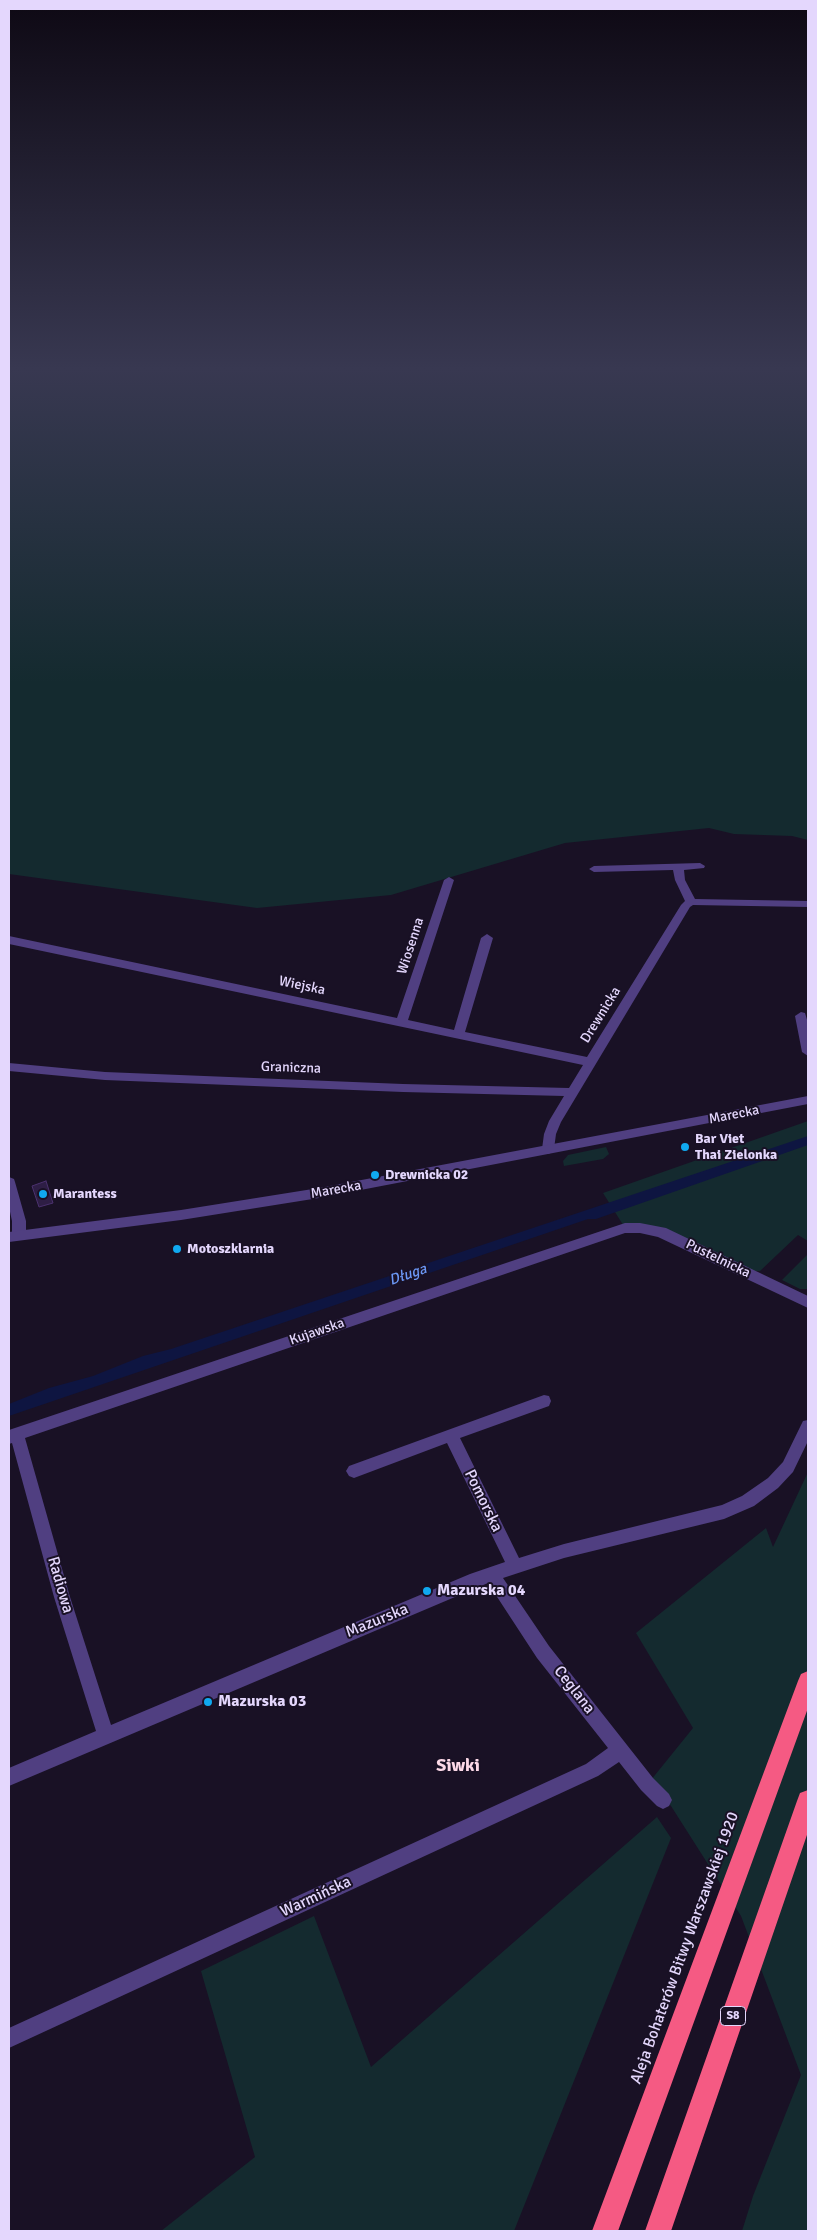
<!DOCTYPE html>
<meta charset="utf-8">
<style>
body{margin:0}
#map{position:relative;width:817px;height:2240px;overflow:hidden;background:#191125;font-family:Signika,sans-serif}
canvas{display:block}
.frame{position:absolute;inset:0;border:10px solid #e4d7fd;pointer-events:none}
</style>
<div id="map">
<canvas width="817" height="2240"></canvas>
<div class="frame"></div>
</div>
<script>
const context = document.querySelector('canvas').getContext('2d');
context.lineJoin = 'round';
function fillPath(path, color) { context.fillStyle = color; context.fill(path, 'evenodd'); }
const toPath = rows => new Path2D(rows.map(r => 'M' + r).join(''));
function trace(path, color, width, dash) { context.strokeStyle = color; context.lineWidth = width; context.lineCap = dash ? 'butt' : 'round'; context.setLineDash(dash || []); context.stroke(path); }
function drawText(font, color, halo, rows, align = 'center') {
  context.font = font + ' Signika,sans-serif'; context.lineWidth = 4; context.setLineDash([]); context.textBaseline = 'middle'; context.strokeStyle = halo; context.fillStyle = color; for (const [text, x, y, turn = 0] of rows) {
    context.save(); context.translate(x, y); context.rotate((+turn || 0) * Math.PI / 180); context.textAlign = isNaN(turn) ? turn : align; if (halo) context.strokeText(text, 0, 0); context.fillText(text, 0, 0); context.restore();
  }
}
const green = toPath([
 [16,370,808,370,808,840,792,836,734,834,709,828,565,843,391,895,257,908,9,874,9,373],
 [808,1121,808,1241,798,1235,760,1271,747,1271,661,1232,625,1228,603,1193],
 [606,1147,609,1154,603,1159,564,1166,563,1161,568,1155],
 [808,1254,808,1289,800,1289,782,1280],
 [808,1472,808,2231,742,2231,753,2196,801,2075,741,1916,671,1806,651,1780,693,1728,636,1633,766,1528,773,1547],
 [657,1817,671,1838,514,2231,161,2231,255,2157,201,1971,314,1916,371,2067]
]);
const water = toPath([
 [808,1136,808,1145,596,1219,588,1219,9,1416,9,1404,49,1388,93,1376,143,1356,171,1349]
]);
const building = toPath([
 [46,1181,53,1203,39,1207,32,1186,46,1181]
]);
const minor = toPath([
 [700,863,705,866,704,868,684,870,685,880,695,899,808,901,808,907,693,905,690,907,561,1122,556,1134,554,1149,553,1152,548,1154,543,1152,542,1149,544,1134,549,1121,564,1096,403,1092,105,1080,9,1071,9,1063,105,1072,403,1084,569,1088,583,1065,9,944,9,936,397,1018,444,880,449,877,454,880,408,1020,454,1030,481,938,487,934,493,938,465,1032,587,1057,681,905,685,901,675,880,673,870,594,872,589,869,594,866,700,863],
 [801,1012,805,1013,808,1023,808,1056,802,1052,795,1016,801,1012],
 [9,1177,14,1179,15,1182,26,1221,26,1235,24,1239,19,1240,14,1239,12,1235,12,1221,9,1207,9,1177],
 [625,1223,640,1223,666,1228,808,1296,808,1308,658,1237,640,1233,625,1233,25,1438,70,1597,111,1725,470,1574,505,1562,447,1443,354,1478,349,1476,346,1471,349,1466,544,1395,549,1396,551,1401,549,1406,460,1438,519,1558,564,1544,722,1505,742,1496,768,1478,783,1462,803,1421,808,1420,808,1441,793,1472,778,1488,754,1506,724,1519,564,1558,503,1578,549,1646,653,1778,669,1794,672,1800,669,1806,663,1809,657,1806,641,1790,619,1762,598,1776,9,2048,9,2028,586,1764,608,1748,537,1658,488,1583,9,1786,9,1768,96,1731,54,1597,12,1443,9,1444,9,1430,625,1223]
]);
const tertiary = toPath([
 [808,1096,808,1104,319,1198,181,1220,9,1242,9,1232,181,1210,319,1188,808,1096]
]);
const motorway = toPath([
 [808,1671,808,1708,618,2231,592,2231,798,1681,801,1674,808,1671],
 [808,1790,808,1832,671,2231,645,2231,797,1801,800,1793,808,1790]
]);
const markers = [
 [685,1147,5,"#10a9f0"],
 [375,1175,5,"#10a9f0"],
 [43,1194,5,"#10a9f0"],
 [177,1249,5,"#10a9f0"],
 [427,1591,5,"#10a9f0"],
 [208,1702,5,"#10a9f0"]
];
const shields = [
 [733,2016,25]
];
const shieldNames = [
 ["S8",733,2016]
];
const streetNames = [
 ["Wiosenna",411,946,-72],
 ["Wiejska",302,986,12],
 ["Drewnicka",601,1015,-58],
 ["Graniczna",291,1068,2],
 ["Marecka",734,1115,-11],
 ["Marecka",336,1190,-10],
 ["Pustelnicka",718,1259,26],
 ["Kujawska",317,1332,-19]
];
const poiNames = [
 ["Bar Viet",695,1139],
 ["Thai Zielonka",695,1155],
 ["Drewnicka 02",385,1175],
 ["Marantess",53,1194],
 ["Motoszklarnia",187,1249]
];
const waterNames = [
 ["Długa",408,1275,-19]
];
const nearStreetnames = [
 ["Pomorska",483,1501,64],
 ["Radiowa",60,1585,74],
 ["Mazurska",377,1621,-22],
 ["Ceglana",574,1690,52],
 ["Warmińska",316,1897,-25],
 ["Aleja Bohaterów Bitwy Warszawskiej 1920",685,1948,-70]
];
const nearPoinames = [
 ["Mazurska 04",437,1591],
 ["Mazurska 03",218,1702]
];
const nearNeighbourhoodnames = [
 ["Siwki",458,1766]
];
fillPath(green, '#142a2f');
fillPath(water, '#0e1541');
fillPath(building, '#2e1e45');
trace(building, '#4b316f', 1);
fillPath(minor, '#503f81');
fillPath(tertiary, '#503f81');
fillPath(motorway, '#f55a83');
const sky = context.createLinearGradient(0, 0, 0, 683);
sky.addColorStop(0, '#0e0914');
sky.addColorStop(0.54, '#383851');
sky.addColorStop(1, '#38385100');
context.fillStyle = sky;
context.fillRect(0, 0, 817, 683);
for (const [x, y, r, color] of markers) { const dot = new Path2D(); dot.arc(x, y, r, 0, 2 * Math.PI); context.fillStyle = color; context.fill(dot); trace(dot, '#191125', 2); }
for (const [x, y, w] of shields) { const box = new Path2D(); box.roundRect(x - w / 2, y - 9.5, w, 19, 4); context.fillStyle = '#191125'; context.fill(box); trace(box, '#e4d7fd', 1); }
drawText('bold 12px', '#e4d7fd', null, shieldNames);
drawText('14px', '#e4d7fd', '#191125', streetNames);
drawText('bold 14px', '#e4d7fd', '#191125', poiNames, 'left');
drawText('italic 15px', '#6c98f6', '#191125', waterNames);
drawText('16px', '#e4d7fd', '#191125', nearStreetnames);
drawText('bold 16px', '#e4d7fd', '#191125', nearPoinames, 'left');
drawText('bold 18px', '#fdd9e8', '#191125', nearNeighbourhoodnames);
</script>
